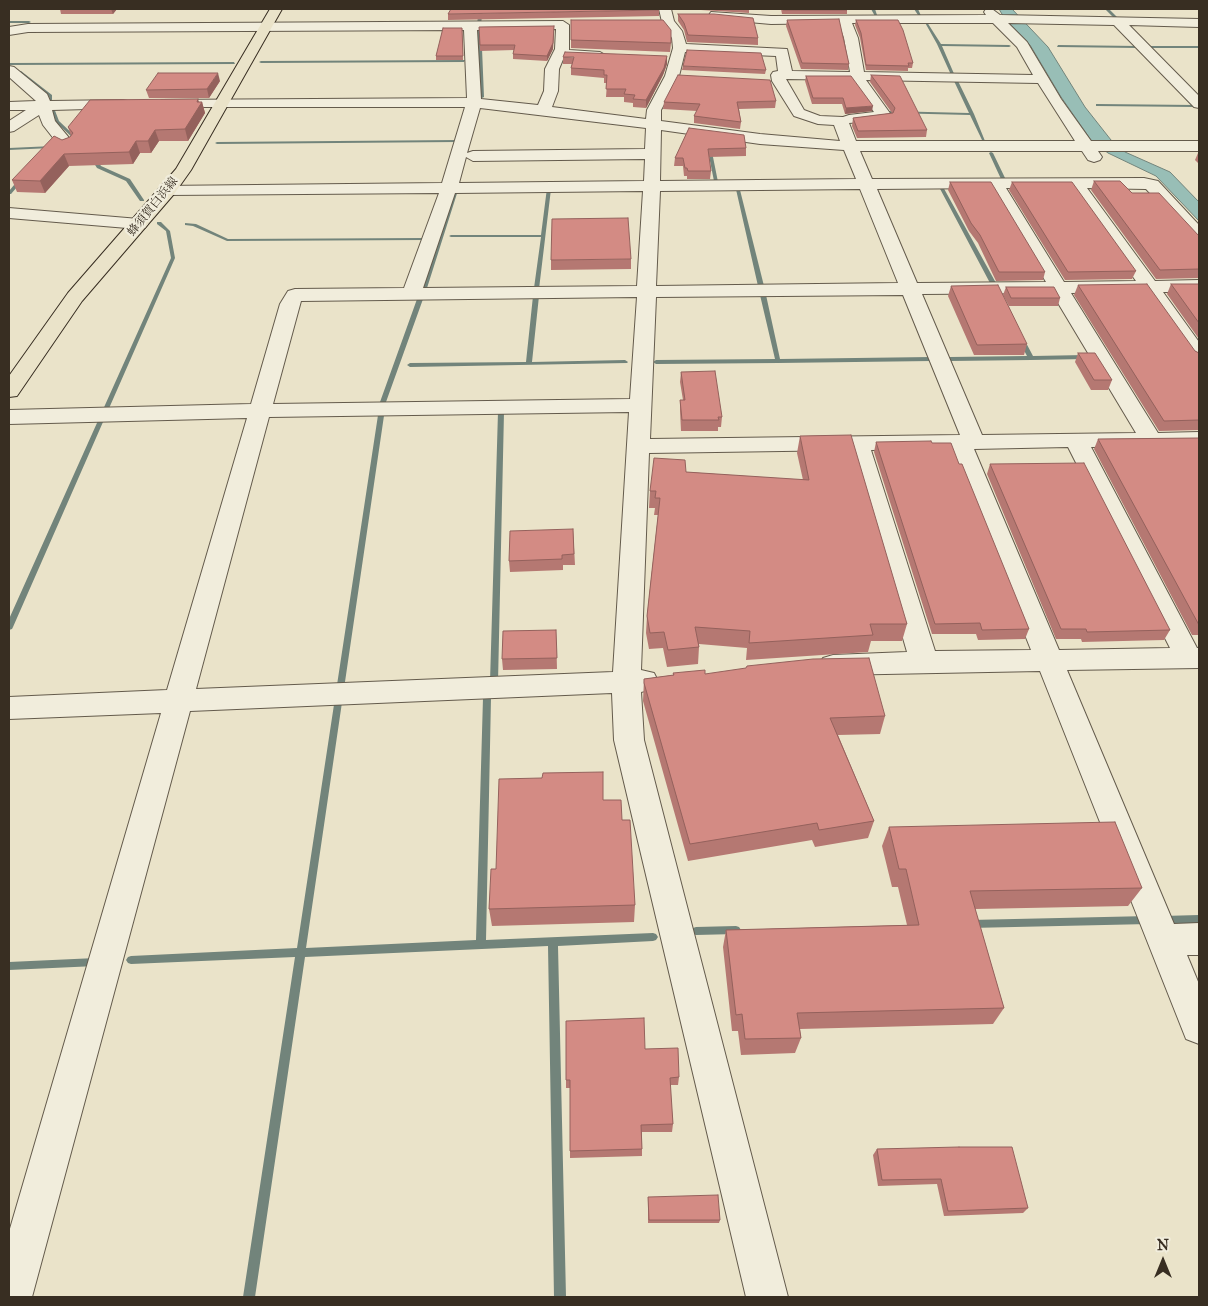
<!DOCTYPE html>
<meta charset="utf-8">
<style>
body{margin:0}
#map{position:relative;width:1208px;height:1306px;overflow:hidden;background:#eae3c9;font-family:"IM FELL Great Primer",serif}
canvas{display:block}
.frame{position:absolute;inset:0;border:10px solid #382e22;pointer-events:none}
.north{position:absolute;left:1138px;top:1236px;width:50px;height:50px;-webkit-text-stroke:4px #f1eddc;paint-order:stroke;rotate:0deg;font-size:14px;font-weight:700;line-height:20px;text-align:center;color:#382e22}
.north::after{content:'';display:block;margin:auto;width:18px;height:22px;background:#382e22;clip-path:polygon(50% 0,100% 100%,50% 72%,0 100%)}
</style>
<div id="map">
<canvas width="1208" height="1306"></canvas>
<div class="frame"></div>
<div class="north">N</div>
</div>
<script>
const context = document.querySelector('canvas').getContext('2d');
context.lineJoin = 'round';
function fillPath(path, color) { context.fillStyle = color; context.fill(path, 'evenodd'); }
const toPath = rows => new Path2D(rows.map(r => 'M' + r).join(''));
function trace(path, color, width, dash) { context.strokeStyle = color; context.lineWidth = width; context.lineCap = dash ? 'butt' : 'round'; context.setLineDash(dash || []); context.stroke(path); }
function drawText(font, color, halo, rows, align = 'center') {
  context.font = font + ' "IM FELL Great Primer","Noto Serif JP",serif'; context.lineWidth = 4.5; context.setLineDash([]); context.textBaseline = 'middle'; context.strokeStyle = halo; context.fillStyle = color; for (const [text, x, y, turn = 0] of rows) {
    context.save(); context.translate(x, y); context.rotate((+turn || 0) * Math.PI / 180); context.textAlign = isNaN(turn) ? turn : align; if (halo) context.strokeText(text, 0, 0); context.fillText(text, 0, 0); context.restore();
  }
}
const water = toPath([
 [999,9,1012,9,1048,47,1085,107,1111,140,1125,152,1170,172,1199,202,1199,221,1156,176,1108,153,1091,140,1061,97,1030,45,1006,21,999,9]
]);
const stream = toPath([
 [479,9,483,9,481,24,484,97,482,98,480,97,477,24,479,9],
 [871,9,875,9,878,18,876,18,871,9],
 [914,9,918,9,922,18,920,18,914,9],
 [1105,9,1109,9,1118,18,1118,20,1110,20,1110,18,1114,18,1105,9],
 [923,19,925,19,941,44,1009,45,1011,46,1009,47,942,46,955,76,952,77,937,44,923,19],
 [9,21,29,21,31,22,29,23,9,23,9,21],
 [1058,45,1137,46,1139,47,1137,48,1057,47,1058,45],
 [1149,46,1199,46,1199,48,1148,48,1149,46],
 [465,60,464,62,261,63,259,62,261,61,465,60],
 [234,62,235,64,9,65,10,63,234,62],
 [19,71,21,71,52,95,52,101,50,101,49,96,19,73,19,71],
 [956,80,958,81,974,114,985,141,982,140,970,115,889,113,889,116,886,115,885,112,887,111,969,113,954,81,956,80],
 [1097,104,1195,105,1197,106,1195,107,1096,106,1096,104,1097,104],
 [51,107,54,108,59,121,79,140,79,142,77,142,56,122,51,107],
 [458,140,459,141,457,142,217,144,215,143,217,142,458,140],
 [53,146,53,148,51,148,9,150,9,148,53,146],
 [707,146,711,147,718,182,714,181,707,146],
 [991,152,993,153,1006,180,1006,181,997,181,995,180,1001,179,989,153,991,152],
 [90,156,94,156,101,166,130,179,144,200,144,201,140,201,126,181,97,168,90,157,90,156],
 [19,179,23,180,11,194,9,194,9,191,19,179],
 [456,183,460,184,427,288,386,402,306,948,476,940,483,698,484,696,487,695,490,696,491,698,486,940,653,933,656,934,658,937,656,940,653,941,558,946,566,1297,554,1297,548,946,305,957,255,1297,243,1297,295,957,131,964,128,963,126,960,128,957,131,956,297,948,380,402,421,288,456,183],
 [938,184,942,185,996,283,995,284,990,283,938,185,938,184],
 [735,185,739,186,764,286,763,287,758,286,735,185],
 [547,188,551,189,539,289,534,288,541,237,451,237,449,236,451,235,541,235,547,188],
 [157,222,161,222,170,231,175,258,13,627,12,629,9,630,9,619,171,258,166,231,157,224,157,222],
 [185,223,196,224,228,239,425,238,427,239,425,240,227,241,193,226,185,225,185,223],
 [763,293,766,295,780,359,931,357,934,359,931,361,778,363,656,364,653,362,656,360,775,359,760,295,763,293],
 [536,294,539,296,532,362,625,360,628,362,627,363,410,367,407,365,410,363,526,362,533,296,536,294],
 [1021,337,1024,339,1033,356,1085,355,1088,357,1085,359,1031,360,950,361,947,359,950,357,1027,356,1018,339,1021,337],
 [501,410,504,412,498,682,497,684,494,685,491,684,490,682,498,412,501,410],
 [1199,915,1199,923,1163,924,1160,923,1158,920,1160,917,1163,916,1199,915],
 [1149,916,1152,917,1154,920,1152,923,1149,924,970,928,967,927,965,924,967,921,970,920,1149,916],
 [736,926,739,927,741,930,739,933,736,934,696,935,693,934,691,931,693,928,696,927,736,926],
 [96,958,99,959,101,962,99,965,96,966,9,970,9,962,96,958]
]);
const minor = toPath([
 [659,9,671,9,674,21,682,31,686,44,787,49,792,71,850,72,844,38,839,23,771,24,715,19,711,18,709,15,711,12,771,16,986,15,984,12,986,9,992,9,1000,15,1199,19,1199,27,1129,25,1199,96,1199,108,1194,107,1114,25,1008,23,1027,42,1061,99,1091,141,1199,141,1199,151,1098,151,1102,157,1100,160,1094,162,1088,160,1082,151,860,151,872,179,1144,178,1158,181,1199,225,1199,240,1193,239,1146,189,1087,188,1155,281,1199,280,1199,292,1163,292,1199,342,1199,362,1192,360,1144,292,1071,293,1158,433,1199,432,1199,446,1091,447,1197,648,1199,648,1199,668,1067,670,1174,924,1199,923,1199,955,1187,955,1199,984,1199,1044,1186,1039,1040,671,833,675,823,672,819,665,823,658,833,655,907,652,849,450,649,453,641,670,654,673,658,681,654,689,641,692,644,740,788,1297,746,1297,614,740,612,693,190,711,32,1297,9,1297,9,1232,161,713,9,719,9,697,167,690,247,418,9,424,9,410,251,404,280,304,288,291,295,289,404,288,439,193,168,195,162,194,160,190,162,186,442,183,465,107,166,107,161,106,159,103,161,100,467,98,464,30,28,32,9,35,9,27,28,24,563,21,569,25,569,50,600,52,607,56,600,60,564,57,559,69,558,91,552,107,646,119,647,110,665,76,673,48,672,38,662,22,659,9],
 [852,23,993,23,1017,47,1033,75,864,72,858,38,852,23],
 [556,29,555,49,545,69,544,91,538,105,481,99,477,30,556,29],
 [685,52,776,56,778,71,773,72,771,75,772,81,794,116,818,124,834,125,840,141,760,134,661,121,661,110,679,76,685,52],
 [786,79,851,80,874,112,849,115,843,117,820,116,804,110,786,79],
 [866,80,1038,83,1075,141,856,141,849,123,885,120,890,119,892,116,866,80],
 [480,108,646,128,645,149,473,151,467,153,480,108],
 [661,130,760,144,844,150,856,179,660,181,661,130],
 [466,157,473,161,645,159,644,181,459,183,466,157],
 [990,188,1046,282,917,283,877,189,990,188],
 [1006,188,1070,188,1136,281,1064,282,1006,188],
 [860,189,898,283,656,286,660,191,860,189],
 [643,191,637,286,423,288,455,193,643,191],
 [1052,293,1136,433,982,435,922,294,1052,293],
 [903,295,960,435,650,439,656,297,903,295],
 [637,297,630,399,273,404,301,301,637,297],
 [629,412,613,672,196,689,269,417,629,412],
 [1068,447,1170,648,1059,650,974,449,1068,447],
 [951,449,1031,650,935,651,871,450,951,449],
 [9,66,14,67,47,94,50,101,123,100,128,101,130,104,128,107,123,108,52,110,55,121,75,145,73,148,67,150,61,148,43,125,39,115,14,131,9,132,9,121,26,110,9,110,9,102,36,101,9,77,9,66],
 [9,208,139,219,145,220,148,224,145,228,139,229,9,218,9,208]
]);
const major = toPath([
 [270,9,282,9,191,170,174,194,82,301,17,396,9,397,9,376,68,293,176,169,270,9]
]);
const wall = toPath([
 [60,9,117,9,113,14,61,14],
 [685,9,749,9,749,13],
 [781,9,847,9,847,14,782,14],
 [659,10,659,16,448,20,448,14],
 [678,14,758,38,758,45,687,42,684,30,678,21],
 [571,20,671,43,670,52,571,48],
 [787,20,849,64,848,70,801,69,786,26],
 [856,20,913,63,912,68,908,68,908,71,866,70,860,38,855,25],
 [554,26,553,49,547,61,513,59,513,54,514,50,480,51,479,27],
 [462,28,463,60,436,60,436,56],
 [563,57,667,64,663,75,646,108,633,107,633,103,624,102,624,97,606,97,607,83,604,83,604,78,571,75,571,68,572,64,563,64],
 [683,66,766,70,765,74,682,70],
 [871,75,927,130,926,137,857,138,852,126,853,118,892,113,870,82],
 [806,76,872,111,845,114,842,104,812,104,805,81],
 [220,81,209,98,149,98,146,90],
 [776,101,775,108,739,109,741,122,740,129,694,123,694,116,697,111,663,109,664,102],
 [199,102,202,102,205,113,188,141,159,141,151,153,140,153,133,164,69,166,45,193,17,192,12,180,62,140,70,137,71,136,68,127],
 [689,128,746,148,746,156,709,157,711,171,710,179,687,179,687,176,684,176,683,166,674,166,675,158],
 [1198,153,1199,153,1199,164,1195,160],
 [1094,181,1132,193,1199,236,1199,278,1156,279,1091,190],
 [950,182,1045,272,1043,280,996,281,978,243,969,231,948,190],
 [1012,182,1136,271,1132,279,1065,280,1009,190],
 [631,259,631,269,551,270,551,260],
 [1171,284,1199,284,1199,339,1167,294],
 [1078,285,1195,351,1199,353,1199,430,1159,431,1074,295],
 [951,286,1027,344,1024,355,974,355,948,296],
 [1006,287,1060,298,1058,306,1009,306,1003,295],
 [1078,353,1112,380,1108,390,1091,390,1075,362],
 [681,372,722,417,721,427,718,427,718,431,681,431,680,411,680,400,683,400,680,382],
 [800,436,907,624,902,641,871,641,868,652,746,660,747,648,699,644,699,647,698,664,667,667,663,648,649,649,646,633,647,616,658,515,654,515,655,508,649,508,650,491,686,472,803,480,797,453],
 [1199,438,1199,635,1192,635,1094,449,1098,439],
 [876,442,932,443,959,464,1029,629,1025,639,978,640,976,634,932,634,874,452],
 [990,464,1170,630,1164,640,1082,642,1081,639,1056,639,987,474],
 [573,529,575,565,563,565,563,570,510,572,509,561],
 [556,630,557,669,503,670,502,659],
 [673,673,705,674,885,716,880,734,838,735,874,821,868,838,815,847,812,840,688,861,643,701,644,679,673,675],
 [603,800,622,820,635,905,634,922,492,926,489,909,496,869],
 [889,827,1142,888,1128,906,975,909,1004,1008,993,1024,800,1029,801,1038,795,1053,741,1055,738,1031,732,1031,723,947,726,930,907,925,898,887,892,887,882,846],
 [645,1049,679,1077,678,1085,670,1085,673,1124,672,1132,642,1132,642,1156,570,1158,570,1088,566,1088,566,1080],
 [877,1149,1028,1208,1023,1213,944,1216,937,1184,878,1186,873,1155],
 [648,1197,720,1220,719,1223,648,1223]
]);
const shadedWall = toPath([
 [111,9,117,9,113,14],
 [554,26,553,49,547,61,547,56],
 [667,56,667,64,663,75,646,108,646,100],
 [218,73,220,81,209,98,207,89],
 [198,99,200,105,202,102,205,113,188,141,185,129],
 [873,106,872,111,845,114,846,108],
 [155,130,159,141,151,153,148,141],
 [136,141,140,153,133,164,129,152],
 [64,154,69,166,45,193,40,181]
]);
const building = toPath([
 [451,9,658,9,659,10,448,14,451,9],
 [782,9,847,9,847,10,783,10,782,9],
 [678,14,714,14,753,18,758,38,688,35,684,23,678,14],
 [839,19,849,64,802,63,787,20,839,19],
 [571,20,663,20,671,30,671,43,571,40,571,20],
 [856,20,898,20,903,30,913,63,908,63,909,66,866,65,861,33,856,20],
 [554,26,553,43,547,56,513,54,515,45,480,45,479,27,554,26],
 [443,28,462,28,463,56,436,56,443,28],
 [687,50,761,53,766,70,683,66,687,50],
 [565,52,667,56,664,68,646,100,633,99,635,95,624,94,626,89,606,89,607,75,604,75,604,70,571,68,574,57,563,57,565,52],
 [158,73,218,73,207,89,146,90,158,73],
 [678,75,770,80,776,101,737,102,741,122,694,116,700,104,664,102,678,75],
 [871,75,900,76,927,130,858,131,853,118,893,113,895,108,871,75],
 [806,76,851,76,873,106,846,108,843,98,813,98,806,76],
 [198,99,197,102,202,102,185,129,155,130,148,141,136,141,129,152,64,154,40,181,12,180,54,136,62,140,70,137,73,133,68,127,90,100,198,99],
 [689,128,744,135,746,148,708,149,711,171,688,171,687,168,685,168,683,158,675,158,689,128],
 [1094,181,1120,181,1132,193,1159,193,1199,236,1199,269,1160,270,1094,181],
 [950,182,991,182,1045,272,999,272,980,235,971,223,950,182],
 [1012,182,1072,182,1136,271,1068,272,1012,182],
 [628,218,631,259,551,260,552,219,628,218],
 [1147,284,1195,351,1199,353,1199,420,1164,421,1078,285,1147,284],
 [1171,284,1199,284,1199,323,1171,284],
 [998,285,1027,344,977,345,951,286,998,285],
 [1006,287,1054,287,1060,298,1011,298,1006,287],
 [1078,353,1095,353,1112,380,1094,380,1078,353],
 [715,371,722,417,718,417,719,420,682,420,680,400,685,400,681,372,715,371],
 [851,435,907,624,870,624,873,635,749,643,750,631,695,627,699,647,668,650,664,632,650,633,647,616,660,498,655,498,656,491,650,491,654,458,685,460,686,472,809,480,800,436,851,435],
 [1199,438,1199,625,1098,439,1199,438],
 [931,441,932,443,951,443,959,464,962,464,1029,629,982,630,980,623,935,624,876,442,931,441],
 [1084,463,1170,630,1087,632,1086,629,1061,629,990,464,1084,463],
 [573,529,574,554,562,555,562,559,509,561,510,531,573,529],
 [556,630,557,658,502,659,503,631,556,630],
 [869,658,885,716,830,718,874,821,819,830,817,823,690,844,644,683,644,679,674,675,673,673,705,670,705,674,746,668,747,666,813,659,869,658],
 [603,772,603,800,621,800,622,820,630,820,635,905,489,909,491,869,496,869,499,779,542,778,543,773,603,772],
 [1115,822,1142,888,970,891,1004,1008,797,1013,801,1038,745,1039,742,1014,736,1015,726,930,919,925,906,869,899,869,889,827,1115,822],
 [644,1018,645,1049,678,1048,679,1077,670,1078,673,1124,641,1125,642,1149,570,1151,570,1080,566,1080,566,1021,644,1018],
 [959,1147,1012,1147,1028,1208,948,1211,941,1179,882,1180,877,1149,959,1147],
 [718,1195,720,1220,649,1220,648,1197,718,1195]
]);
const farStreetnames = [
 ["蜂須賀白浜線",153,207,-51]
];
fillPath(water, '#98beb6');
trace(water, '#72847b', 1);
fillPath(stream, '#72847b');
trace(minor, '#645b4c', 2);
trace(major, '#382e22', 2);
fillPath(minor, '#f1eddc');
fillPath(major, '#eae3c9');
fillPath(wall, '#b57872');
fillPath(shadedWall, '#94615c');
fillPath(building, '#d38b84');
trace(building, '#94615c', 1);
drawText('12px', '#382e22', '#f1eddc', farStreetnames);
</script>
